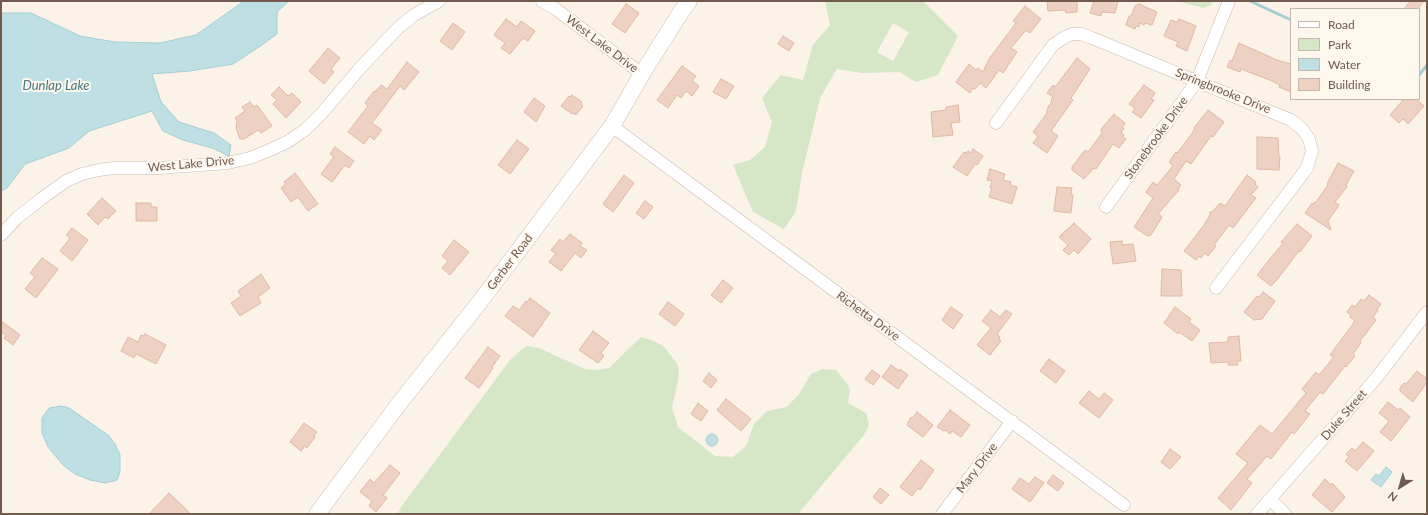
<!DOCTYPE html>
<style>
body{margin:0}
#map{position:relative;width:1428px;height:515px;overflow:hidden;background:#fbf2e8;font-family:Lato,sans-serif}
canvas{display:block}
.frame{position:absolute;inset:0;border:2px solid #725a4e;pointer-events:none}
.legend{position:absolute;left:1290px;top:8px;width:130px;height:92px;box-sizing:border-box;background:#fdf7ee;border:1px solid #c5b8ae;margin:0;padding:5px 7px;list-style:none;font-size:12px;color:#725a4e}
.legend li{display:flex;align-items:center;gap:8px;height:20px}
.legend b{width:20px;border:1px solid #c5b8ae}
.north{position:absolute;left:1380px;top:467px;width:40px;height:40px;-webkit-text-stroke:3px #fdf7ee;paint-order:stroke;rotate:217deg;font-size:11px;font-weight:700;line-height:16px;text-align:center;color:#725a4e}
.north::after{content:'';display:block;margin:auto;width:14px;height:18px;background:#725a4e;clip-path:polygon(50% 0,100% 100%,50% 72%,0 100%)}
</style>
<div id="map">
<canvas width="1428" height="515"></canvas>
<div class="frame"></div>
<ul class="legend">
<li><b style="height:5px;background:#fff"></b>Road</li>
<li><b style="height:11px;background:#d5e7c7"></b>Park</li>
<li><b style="height:11px;background:#bedfe3"></b>Water</li>
<li><b style="height:11px;background:#eed1c2"></b>Building</li>
</ul>
<div class="north">N</div>
</div>
<script>
const context = document.querySelector('canvas').getContext('2d');
context.lineJoin = 'round';
function fillPath(path, color) { context.fillStyle = color; context.fill(path, 'evenodd'); }
const toPath = rows => new Path2D(rows.map(r => 'M' + r).join(''));
function trace(path, color, width, dash) { context.strokeStyle = color; context.lineWidth = width; context.lineCap = dash ? 'butt' : 'round'; context.setLineDash(dash || []); context.stroke(path); }
function drawText(font, color, halo, rows, align = 'center') {
  context.font = font + ' Lato,sans-serif'; context.lineWidth = 4; context.setLineDash([]); context.textBaseline = 'middle'; context.strokeStyle = halo; context.fillStyle = color; for (const [text, x, y, turn = 0] of rows) {
    context.save(); context.translate(x, y); context.rotate((+turn || 0) * Math.PI / 180); context.textAlign = isNaN(turn) ? turn : align; if (halo) context.strokeText(text, 0, 0); context.fillText(text, 0, 0); context.restore();
  }
}
const green = toPath([
 [825,1,923,1,958,36,938,75,916,82,899,72,862,73,837,69,820,98,802,173,796,211,784,229,753,212,733,165,750,160,765,147,772,122,762,98,781,75,803,80,813,45,830,25],
 [893,23,909,32,893,61,877,52],
 [1177,1,1213,1,1211,5,1203,8],
 [641,337,654,341,664,347,676,362,679,368,678,381,672,407,678,427,715,456,733,457,746,446,754,424,767,411,787,407,799,394,811,374,823,369,836,370,848,385,850,391,848,403,866,413,869,425,864,435,798,514,398,514,401,507,510,360,522,349,527,346,539,348,585,369,597,370,609,368]
]);
const water = toPath([
 [244,1,289,1,277,12,277,34,259,47,233,64,190,71,152,74,161,102,179,122,214,133,231,145,229,156,212,148,183,140,163,131,152,111,89,131,69,148,25,164,7,188,1,191,1,13,31,13,80,36,115,42,160,43,196,35,244,1],
 [61,406,69,408,108,435,115,444,120,455,120,472,117,480,105,483,90,480,75,474,63,465,48,447,42,433,42,418,49,408,61,406],
 '706 440a6 6 0 1 1 12 0a6 6 0 1 1-12 0Z',
 [1386,467,1392,472,1381,487,1371,480,1376,474,1379,476,1386,467]
]);
const stream = toPath([
 [1250,1,1291,20],
 [1419,75,1427,65]
]);
const building = toPath([
 [1047,1,1077,1,1077,12,1066,13,1065,10,1048,11,1047,1],
 [1094,1,1118,1,1115,13,1102,12,1101,16,1090,13,1094,1],
 [1410,1,1424,1,1418,9,1404,9,1410,1],
 [626,4,639,13,625,33,612,24,626,4],
 [1139,4,1157,12,1152,25,1145,23,1144,25,1140,23,1139,27,1136,26,1135,29,1126,25,1129,16,1131,16,1135,6,1139,4],
 [1025,6,1041,19,1030,33,1026,30,1011,48,1017,52,1003,73,999,70,986,88,980,83,975,89,973,88,970,93,956,82,969,64,976,70,978,68,983,72,989,59,1016,23,1013,21,1025,6],
 [506,19,517,27,521,21,535,31,528,41,523,38,510,54,501,48,505,43,494,35,506,19],
 [1179,19,1196,26,1187,51,1176,46,1178,42,1164,36,1171,20,1177,22,1179,19],
 [453,23,465,32,452,50,440,41,453,23],
 [783,36,794,43,789,51,778,44,783,36],
 [1239,43,1277,60,1291,64,1291,92,1279,87,1280,85,1272,81,1241,69,1240,72,1227,67,1230,60,1232,61,1239,43],
 [328,48,340,58,331,69,334,72,324,84,309,71,328,48],
 [1077,58,1090,69,1071,98,1073,100,1051,131,1058,136,1047,153,1033,143,1038,136,1033,132,1047,113,1046,112,1048,110,1047,109,1052,101,1051,100,1053,97,1047,93,1053,85,1055,87,1077,58],
 [407,62,419,72,404,90,400,86,372,123,382,130,374,140,370,136,364,144,348,132,368,106,365,103,374,91,375,92,381,85,387,89,407,62],
 [682,66,696,76,692,81,699,86,692,96,686,91,681,98,677,95,668,108,657,100,682,66],
 [721,79,734,86,726,99,713,92,721,79],
 [1144,85,1155,93,1151,99,1154,100,1141,118,1132,112,1135,108,1129,104,1144,85],
 [279,87,288,96,292,93,301,102,286,118,273,104,277,100,271,95,279,87],
 [572,95,582,102,581,104,583,106,576,115,574,113,572,114,561,106,569,96,571,97,572,95],
 [534,98,545,106,536,122,524,112,534,98],
 [1404,99,1416,99,1424,106,1408,124,1403,119,1399,123,1390,115,1404,99],
 [250,102,254,107,257,105,272,126,261,133,258,130,244,139,240,139,236,128,237,121,235,118,245,111,242,107,250,102],
 [958,105,960,122,951,123,953,135,933,137,931,112,946,110,946,107,958,105],
 [1208,110,1224,122,1213,137,1211,136,1191,164,1186,161,1174,179,1181,185,1178,189,1179,190,1158,214,1162,217,1153,232,1150,236,1146,235,1134,227,1153,198,1146,192,1153,182,1157,185,1173,166,1169,162,1176,152,1177,153,1185,143,1195,129,1194,128,1208,110],
 [1114,114,1125,123,1122,128,1124,129,1121,132,1124,135,1123,137,1126,139,1119,148,1113,144,1096,169,1094,168,1084,179,1072,170,1072,167,1085,150,1088,152,1102,133,1101,129,1114,114],
 [1257,137,1278,138,1279,157,1280,157,1279,170,1257,169,1257,137],
 [517,140,529,149,510,174,498,165,517,140],
 [335,147,354,161,349,168,345,165,332,182,321,174,334,157,330,154,335,147],
 [973,149,983,156,977,165,975,164,967,176,953,167,964,152,966,153,968,151,971,153,973,149],
 [1338,163,1354,171,1346,185,1347,187,1335,202,1339,205,1328,221,1331,230,1305,213,1312,203,1313,204,1315,202,1316,202,1328,185,1327,184,1338,163],
 [990,169,1005,174,1003,180,1011,182,1010,185,1017,187,1012,204,989,197,992,188,990,188,992,181,987,180,990,169],
 [295,173,318,204,308,211,298,197,291,202,281,188,286,184,284,182,295,173],
 [624,175,634,183,613,212,603,204,624,175],
 [1247,175,1256,182,1255,184,1258,187,1251,195,1256,198,1233,228,1229,225,1214,245,1216,246,1208,256,1205,253,1201,258,1199,256,1196,260,1184,251,1204,225,1210,215,1210,212,1213,211,1220,203,1225,206,1247,175],
 [1057,187,1072,188,1071,195,1073,195,1071,213,1054,211,1057,187],
 [102,198,116,211,108,219,105,217,98,225,87,214,102,198],
 [645,201,653,207,644,219,636,213,645,201],
 [136,203,151,203,151,207,157,207,157,221,136,221,136,203],
 [1074,223,1091,239,1078,254,1074,250,1069,255,1063,250,1068,245,1059,237,1074,223],
 [1297,224,1312,236,1300,252,1299,251,1276,281,1271,286,1257,275,1283,243,1281,242,1297,224],
 [72,228,88,240,72,261,60,251,70,238,66,235,72,228],
 [570,234,582,243,580,246,587,250,581,258,575,253,561,271,549,262,556,253,551,250,560,239,563,242,570,234],
 [454,240,469,252,450,275,442,268,448,261,442,256,454,240],
 [1122,241,1122,245,1133,244,1136,261,1113,264,1110,242,1122,241],
 [42,258,58,269,36,298,25,289,35,277,30,273,42,258],
 [1162,269,1181,270,1182,296,1161,296,1162,269],
 [261,274,270,288,258,297,261,303,240,316,231,303,241,296,238,291,261,274],
 [723,280,733,288,721,303,711,295,723,280],
 [1263,292,1275,301,1262,319,1254,320,1244,312,1257,296,1259,297,1263,292],
 [1369,295,1381,304,1377,309,1378,310,1373,317,1376,320,1360,341,1361,343,1353,354,1355,356,1346,367,1345,366,1323,394,1320,392,1305,411,1310,414,1294,434,1292,432,1271,459,1267,456,1247,479,1252,483,1231,510,1218,498,1248,463,1236,454,1260,425,1272,434,1306,393,1302,389,1316,372,1319,375,1334,357,1330,355,1355,321,1350,317,1351,315,1347,312,1352,305,1355,307,1361,299,1364,301,1369,295],
 [530,298,550,313,533,337,505,316,513,306,519,310,526,301,527,302,530,298],
 [668,302,684,314,675,326,659,314,668,302],
 [951,307,963,315,953,329,942,320,951,307],
 [1175,307,1191,319,1189,322,1200,330,1192,341,1179,332,1178,334,1164,323,1175,307],
 [991,310,1000,317,1006,310,1012,314,997,334,1000,337,999,339,1001,341,990,355,977,345,991,328,982,321,991,310],
 [1,321,20,335,13,345,4,338,6,335,1,332,1,321],
 [593,331,609,343,601,353,604,356,598,363,579,350,593,331],
 [145,334,166,345,156,364,136,354,134,358,121,351,128,337,138,342,141,335,144,336,145,334],
 [1239,336,1241,361,1237,361,1238,365,1228,365,1229,362,1211,363,1209,343,1228,342,1228,337,1239,336],
 [488,347,500,356,492,367,493,368,479,388,465,378,488,347],
 [1049,359,1065,371,1056,383,1040,371,1049,359],
 [891,365,899,371,900,369,908,375,898,389,882,377,891,365],
 [872,370,880,376,873,385,865,379,872,370],
 [1417,371,1427,379,1427,382,1413,402,1400,391,1400,388,1404,383,1406,384,1417,371],
 [709,373,717,380,711,388,703,381,709,373],
 [1089,391,1099,399,1104,393,1113,400,1099,418,1079,403,1089,391],
 [726,399,751,419,741,431,717,410,726,399],
 [1388,402,1398,410,1400,408,1410,417,1391,441,1380,432,1389,421,1379,413,1388,402],
 [698,403,708,411,701,421,691,414,698,403],
 [950,410,970,425,961,437,952,431,950,434,945,430,944,431,937,427,950,410],
 [917,412,933,425,923,437,907,425,911,417,912,418,917,412],
 [304,423,317,432,314,436,315,437,307,448,305,446,301,451,290,442,304,423],
 [1363,442,1374,451,1357,471,1345,461,1349,457,1346,454,1352,448,1355,451,1363,442],
 [1170,449,1181,457,1170,469,1161,462,1170,449],
 [921,460,934,470,920,490,918,488,912,496,900,487,921,460],
 [390,465,400,473,383,495,387,498,376,512,369,506,372,501,360,492,370,479,374,483,390,465],
 [1053,475,1064,483,1058,491,1047,483,1053,475],
 [1035,477,1044,483,1030,502,1012,489,1020,478,1029,484,1035,477],
 [1325,479,1331,485,1332,483,1345,497,1332,512,1312,495,1325,479],
 [880,488,889,495,881,504,873,497,880,488],
 [169,493,191,514,149,514,169,493]
]);
const street = toPath([
 [542,1,557,10,642,74],
 [996,123,1053,45,1065,37,1072,34,1081,34,1092,38,1291,120,1302,129,1309,139,1312,151,1307,168,1216,288],
 [612,126,1124,505],
 [1106,207,1197,81,1229,1],
 [1,235,17,218,41,199,66,181,82,174,99,170,114,168,159,168,228,163,250,158,270,150,287,142,305,130,322,113,361,67,398,28,414,15,439,1],
 [1270,499,1285,514],
 [942,514,1012,421],
 [1257,514,1378,376,1427,312]
]);
const secondary = toPath([
 [317,514,398,405,479,303,612,126,642,74,679,15,689,1]
]);
const streetNames = [
 ["West Lake Drive",602,44,37],
 ["Springbrooke Drive",1223,91,22],
 ["Stonebrooke Drive",1156,138,-54],
 ["West Lake Drive",191,164,-5],
 ["Gerber Road",510,262,-53],
 ["Richetta Drive",868,316,36],
 ["Duke Street",1344,415,-49],
 ["Mary Drive",977,468,-53]
];
const waterNames = [
 ["Dunlap Lake",56,86]
];
fillPath(green, '#d5e7c7');
fillPath(water, '#bedfe3');
trace(water, '#a5ced3', 1);
trace(stream, '#a5ced3', 3);
fillPath(building, '#eed1c2');
trace(building, '#dfb8a4', 1);
trace(street, '#ccbaaf', 13);
trace(secondary, '#d0bcaf', 17);
trace(street, '#fff', 12);
trace(secondary, '#fff', 16);
drawText('12px', '#725a4e', '#fdf7ee', streetNames);
drawText('italic 13px', '#47767d', '#fdf7ee', waterNames);
</script>
